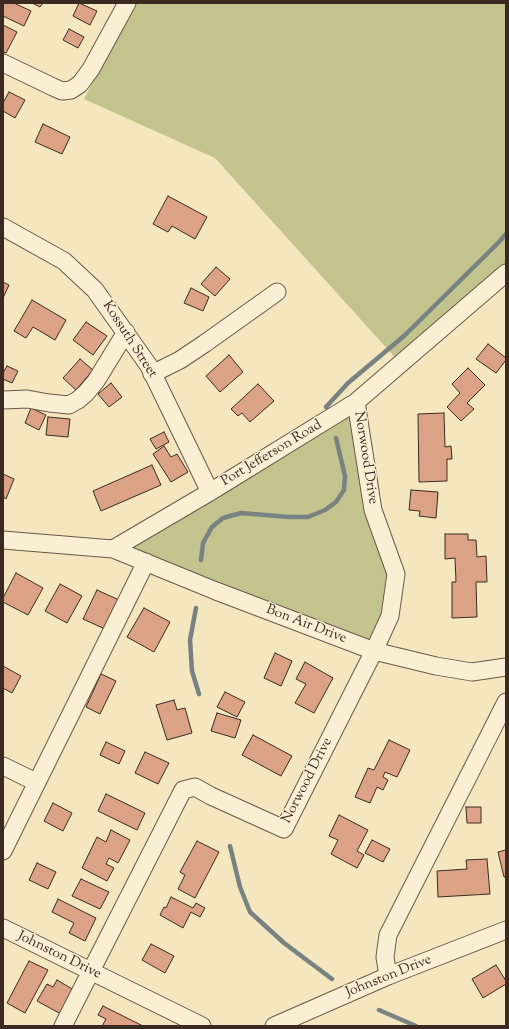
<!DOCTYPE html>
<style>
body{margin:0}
#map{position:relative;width:509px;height:1029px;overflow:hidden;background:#f4e6bf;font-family:"Sorts Mill Goudy",serif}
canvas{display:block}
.frame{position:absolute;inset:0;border:4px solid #3a2a22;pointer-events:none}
</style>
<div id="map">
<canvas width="509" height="1029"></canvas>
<div class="frame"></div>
</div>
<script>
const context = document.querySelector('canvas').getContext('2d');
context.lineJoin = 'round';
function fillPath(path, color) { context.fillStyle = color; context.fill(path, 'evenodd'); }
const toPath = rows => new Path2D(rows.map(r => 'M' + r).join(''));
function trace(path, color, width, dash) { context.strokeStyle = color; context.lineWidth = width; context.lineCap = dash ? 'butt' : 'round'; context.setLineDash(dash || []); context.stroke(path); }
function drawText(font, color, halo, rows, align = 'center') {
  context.font = font + ' "Sorts Mill Goudy",serif'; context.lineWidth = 3; context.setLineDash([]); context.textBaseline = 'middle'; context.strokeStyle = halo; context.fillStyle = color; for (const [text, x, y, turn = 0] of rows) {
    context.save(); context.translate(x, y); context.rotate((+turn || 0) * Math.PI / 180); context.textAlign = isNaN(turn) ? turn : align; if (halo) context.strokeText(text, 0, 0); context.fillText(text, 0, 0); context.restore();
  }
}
const green = toPath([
 [134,3,506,3,506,273,400,363,215,158,84,99],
 [356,402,396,574,374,651,113,549]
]);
const stream = toPath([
 [326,407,348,383,404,336,498,243,506,234],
 [201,560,203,543,212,527,223,518,241,513,289,517,308,517,325,510,336,502,344,490,345,476,336,438],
 [196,608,190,640,192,671,199,694],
 [230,846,240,887,250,912,284,943,332,979],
 [379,1010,416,1026]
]);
const building = toPath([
 [3,3,14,3,31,11,24,26,3,16,3,3],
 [32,3,43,3,40,7,32,3],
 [79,3,97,11,90,25,73,16,79,3],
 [3,25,17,32,6,53,3,52,3,25],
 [69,29,84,37,78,48,63,40,69,29],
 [9,92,25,100,15,118,3,111,3,103,9,92],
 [43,124,70,137,62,154,35,142,43,124],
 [168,196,207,217,195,239,172,226,168,232,153,224,168,196],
 [216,267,230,279,215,296,201,284,216,267],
 [3,282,9,285,3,298,3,282],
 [191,288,209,297,203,311,184,303,191,288],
 [32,300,66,320,55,340,33,327,26,338,14,331,32,300],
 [86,322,107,336,93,355,73,340,86,322],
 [488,344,506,358,506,360,496,373,476,359,488,344],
 [229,355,243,372,220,392,206,376,229,355],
 [80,359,93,370,76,390,63,378,80,359],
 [7,366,18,371,12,383,3,379,3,373,7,366],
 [468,368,485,385,467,403,474,409,461,421,447,407,460,393,452,384,468,368],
 [111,383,122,397,109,407,98,394,111,383],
 [258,384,274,401,250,422,242,413,238,416,231,409,258,384],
 [31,408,46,415,39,430,25,423,31,408],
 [444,413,445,447,451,446,452,459,447,459,447,481,419,482,418,414,444,413],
 [48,417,70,419,68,437,46,435,48,417],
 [164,432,169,442,156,449,150,439,164,432],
 [164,446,171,457,177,454,188,472,171,482,153,454,164,446],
 [152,465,161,485,101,511,93,491,152,465],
 [3,474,14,479,6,499,3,497,3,474],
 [411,490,438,492,436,518,419,516,420,511,409,510,411,490],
 [445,534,468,534,468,540,476,540,477,557,486,556,487,582,476,582,477,617,452,618,452,582,456,582,455,558,445,559,445,534],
 [16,573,43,588,28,615,3,602,3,598,16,573],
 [60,584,82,596,67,623,45,611,60,584],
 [97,590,119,600,105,629,83,619,97,590],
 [144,608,170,622,154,652,127,637,144,608],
 [275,653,292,661,281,686,264,678,275,653],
 [305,662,333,678,314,713,295,703,306,684,296,679,305,662],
 [3,666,21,676,12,693,3,688,3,666],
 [101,674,116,681,100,714,86,707,101,674],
 [225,692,245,702,237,717,217,707,225,692],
 [174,700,177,710,185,708,192,733,167,740,156,705,174,700],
 [217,713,241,720,235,738,211,731,217,713],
 [253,735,292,756,281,776,242,755,253,735],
 [389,740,410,750,397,777,385,772,383,777,388,780,383,790,377,787,370,803,355,797,368,768,374,770,389,740],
 [106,742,125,751,119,764,100,755,106,742],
 [145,752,169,763,158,784,135,773,145,752],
 [106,794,145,813,137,830,98,811,106,794],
 [53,803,72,813,63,831,44,821,53,803],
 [466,807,481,807,481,823,467,823,466,807],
 [339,815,368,830,357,851,364,855,357,868,331,854,338,840,329,836,339,815],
 [111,830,130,840,118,863,109,858,106,864,114,868,107,881,82,868,97,837,106,842,111,830],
 [372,840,390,849,383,862,365,853,372,840],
 [197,841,219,852,195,898,178,889,185,875,180,872,197,841],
 [506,850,506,877,504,877,498,852,506,850],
 [487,859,490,894,438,897,437,871,467,869,466,860,487,859],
 [37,863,56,872,48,889,29,880,37,863],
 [81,879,109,892,100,909,72,896,81,879],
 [171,897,193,908,196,903,205,908,200,917,191,912,183,928,160,915,164,907,166,908,171,897],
 [58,899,96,918,85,941,69,933,74,923,52,912,58,899],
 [151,944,174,956,165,973,142,960,151,944],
 [29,961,48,970,25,1013,7,1003,29,961],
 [496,965,506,981,506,984,483,998,472,979,496,965],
 [57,980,74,990,61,1014,37,1001,47,984,53,987,57,980],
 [103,1006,143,1026,102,1026,106,1019,98,1015,103,1006]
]);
const minor = toPath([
 [3,63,53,87,62,91,71,90,80,84,91,69,127,3],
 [3,227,64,261,95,290,149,366,210,492],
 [152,374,180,360,204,344,277,292],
 [3,400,27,399,49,403,69,405,78,400,86,393,96,381,126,332],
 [3,540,113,549,210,492,356,402,506,273],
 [113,549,216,591,374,651,436,666,472,672,506,667],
 [3,766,36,782],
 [3,851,146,562],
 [3,928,202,1026],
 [388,976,385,957,388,935,506,702],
 [63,1026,183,790,195,787,211,796,284,829,374,651,390,616,396,574,373,510,356,402],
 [274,1026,388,976,506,930]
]);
const streetNames = [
 ["Kossuth Street",129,340,57],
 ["Port Jefferson Road",272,454,-31],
 ["Norwood Drive",365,458,81],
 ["Bon Air Drive",306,625,21],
 ["Norwood Drive",308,781,-63],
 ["Johnston Drive",59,956,26],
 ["Johnston Drive",389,977,-22]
];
fillPath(green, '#c3c38d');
trace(stream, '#788280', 4.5);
fillPath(building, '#dba286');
trace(building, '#3a2a22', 1);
trace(minor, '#685949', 19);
trace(minor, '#f8efd5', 17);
drawText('14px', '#3a2a22', '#f8efd5', streetNames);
</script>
